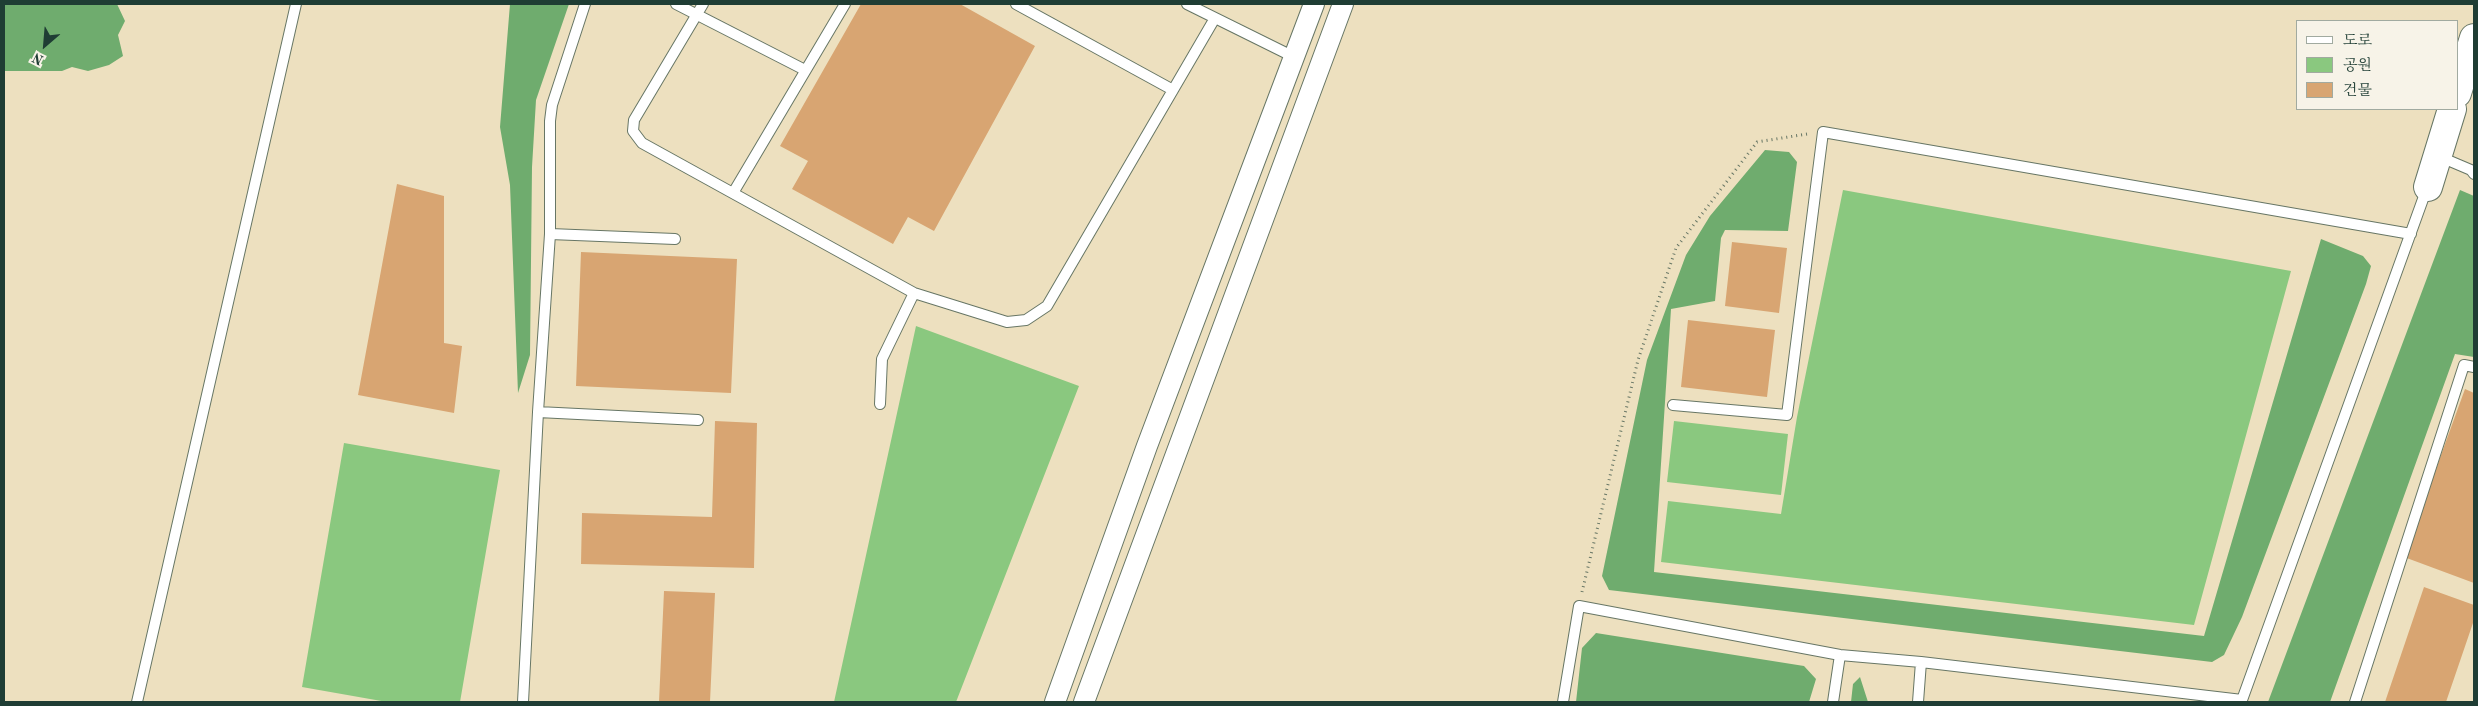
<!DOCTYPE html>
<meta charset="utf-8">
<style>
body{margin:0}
#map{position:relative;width:2478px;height:706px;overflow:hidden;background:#ede0bf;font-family:"Old Standard TT","Noto Serif KR",serif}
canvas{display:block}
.frame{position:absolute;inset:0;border:5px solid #1f3d34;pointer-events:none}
.legend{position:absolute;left:2296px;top:20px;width:162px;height:90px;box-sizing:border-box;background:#f7f3e8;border:1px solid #a1aaa0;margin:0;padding:6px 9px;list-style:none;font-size:15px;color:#1f3d34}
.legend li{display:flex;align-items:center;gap:10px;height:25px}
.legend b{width:25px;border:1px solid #a1aaa0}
.north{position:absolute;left:20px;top:20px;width:50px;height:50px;-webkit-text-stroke:4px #f7f3e8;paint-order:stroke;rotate:207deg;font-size:14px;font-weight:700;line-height:20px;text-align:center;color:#1f3d34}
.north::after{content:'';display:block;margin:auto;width:18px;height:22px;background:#1f3d34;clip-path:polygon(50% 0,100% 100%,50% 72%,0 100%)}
</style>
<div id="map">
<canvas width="2478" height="706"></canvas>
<div class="frame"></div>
<ul class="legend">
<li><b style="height:6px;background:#fff"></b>도로</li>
<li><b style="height:14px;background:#8ac87f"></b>공원</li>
<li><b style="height:14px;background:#d8a572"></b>건물</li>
</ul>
<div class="north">N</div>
</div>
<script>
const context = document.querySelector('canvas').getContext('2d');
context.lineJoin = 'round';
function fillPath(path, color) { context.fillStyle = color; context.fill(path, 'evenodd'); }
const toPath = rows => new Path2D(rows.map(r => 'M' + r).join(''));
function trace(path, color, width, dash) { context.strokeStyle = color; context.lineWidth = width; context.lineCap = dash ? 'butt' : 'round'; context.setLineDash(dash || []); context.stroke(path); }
const green = toPath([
 [1843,190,2291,271,2194,625,1661,562,1668,501,1781,514,1797,417],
 [916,326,1079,386,956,702,834,702],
 [1674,421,1788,434,1781,495,1667,482],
 [344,443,500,470,460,702,387,702,302,687]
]);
const forest = toPath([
 [4,4,117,4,125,21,118,35,123,56,109,65,88,71,72,67,62,71,5,71],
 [510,4,569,4,536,100,532,167,530,355,518,393,510,185,500,127],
 [1765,150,1789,152,1797,162,1788,231,1725,230,1721,238,1715,301,1671,309,1654,572,2204,636,2321,239,2363,256,2371,266,2366,284,2242,617,2224,655,2212,662,1609,590,1602,576,1647,360,1686,255,1710,216],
 [2460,190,2474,196,2474,357,2455,354,2330,702,2268,702],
 [1596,633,1804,666,1816,679,1809,702,1576,702,1582,648],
 [1860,677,1868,702,1851,702,1853,684]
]);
const building = toPath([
 [861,4,960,4,1035,46,934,231,908,217,893,244,792,189,808,161,780,146],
 [397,184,444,196,444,343,462,346,454,413,358,395],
 [1732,242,1787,248,1779,313,1725,306],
 [581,252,737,259,731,393,576,386],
 [1688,320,1775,330,1767,397,1681,387],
 [2465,389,2474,393,2474,583,2404,557],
 [715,421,757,423,754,568,581,564,582,513,712,517],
 [2424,587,2474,605,2474,620,2446,702,2385,702],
 [664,591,715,593,710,702,659,702]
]);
const path = toPath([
 [1582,592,1638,360,1676,248,1757,142,1807,134]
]);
const lane = toPath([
 [676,4,805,70],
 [703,4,634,120,633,131,642,143,914,293,1007,322,1026,320,1047,306,1215,18],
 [1016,4,1173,90],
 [1187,4,1294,57],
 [2438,156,2471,170,2474,174],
 [733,193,845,4],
 [550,234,675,239],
 [880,404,882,359,914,293],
 [1673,405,1787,415,1823,132,2411,234],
 [538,412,698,420],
 [137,702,296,4],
 [523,702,538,412,550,234,550,121,552,105,585,4],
 [1563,702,1579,606,1840,655,1921,662,2242,700,2427,188],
 [1833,702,1840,655],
 [1918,702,1921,662],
 [2355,702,2464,365,2474,367]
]);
const street = toPath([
 [1055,702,1147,446,1314,4],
 [1084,702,1343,4]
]);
const secondary = toPath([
 [2457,93,2474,38],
 [2428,187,2452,109]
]);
fillPath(green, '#8ac87f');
fillPath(forest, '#6fac6e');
fillPath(building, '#d8a572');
trace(lane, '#677665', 12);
trace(street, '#677665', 22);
trace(secondary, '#677665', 30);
trace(path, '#677665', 3, [1, 4]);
trace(lane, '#fff', 10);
trace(street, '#fff', 20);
trace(secondary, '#fff', 28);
</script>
